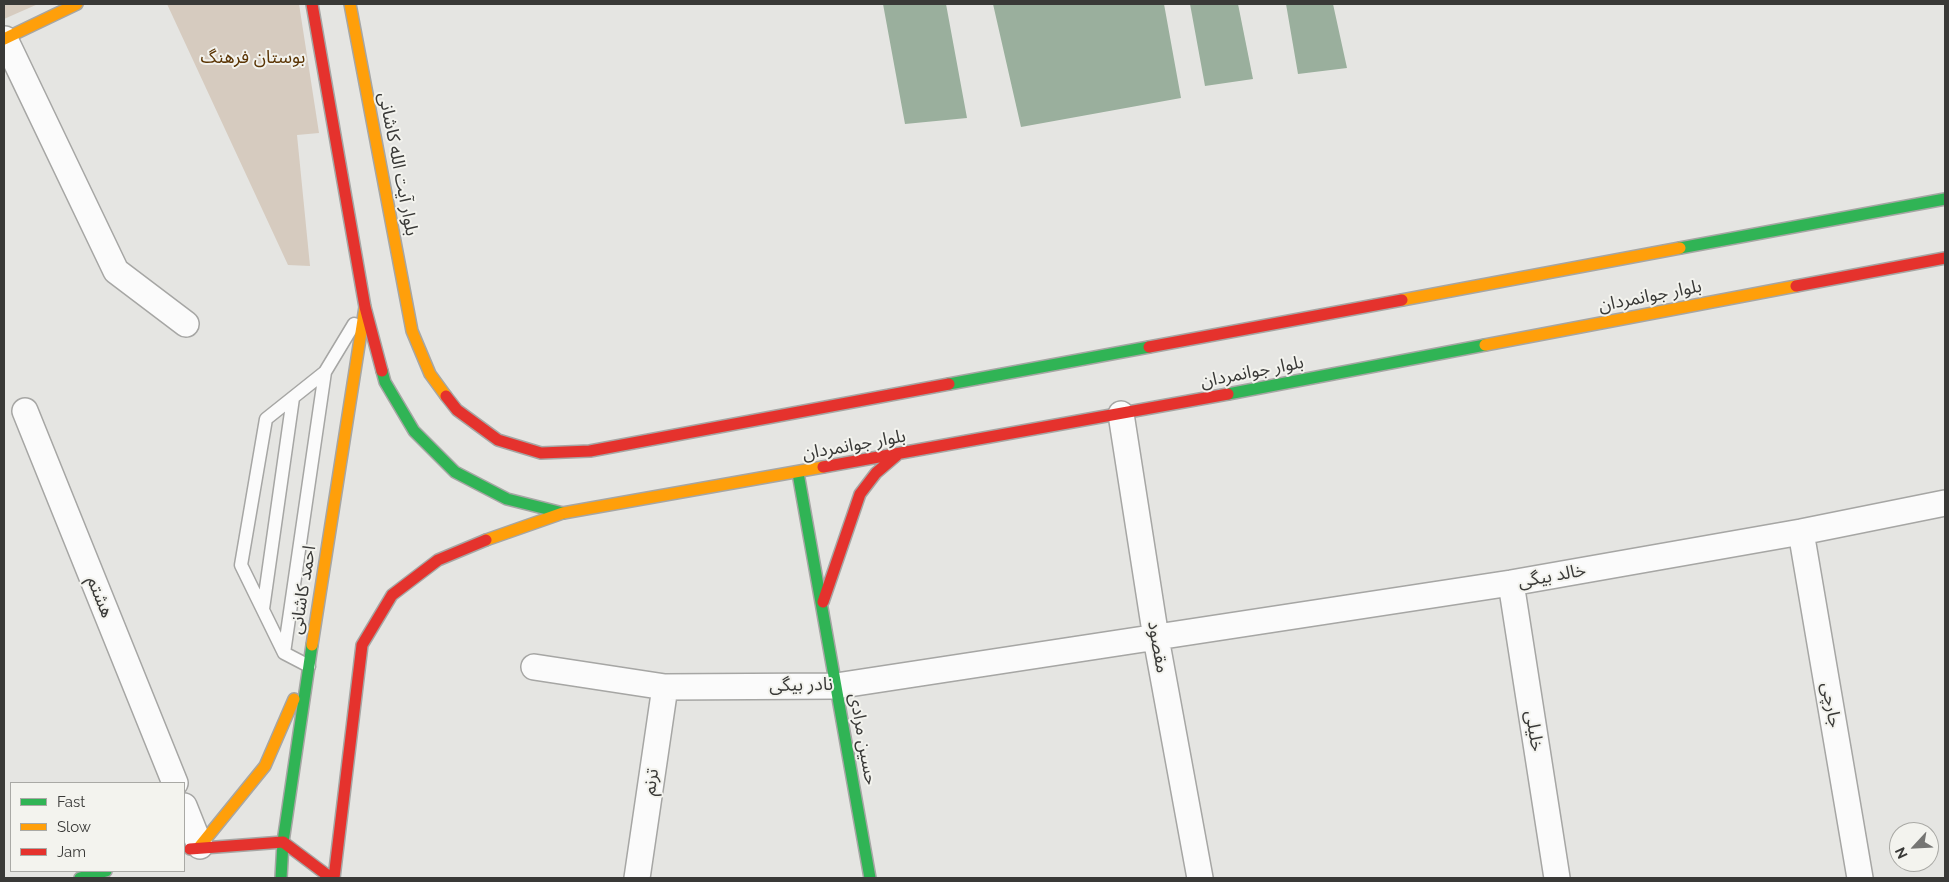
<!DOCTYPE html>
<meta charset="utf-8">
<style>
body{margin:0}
#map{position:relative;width:1949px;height:882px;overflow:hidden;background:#e5e5e2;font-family:Raleway,sans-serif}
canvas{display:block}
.frame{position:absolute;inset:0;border:5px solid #393937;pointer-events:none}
.legend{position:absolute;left:10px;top:782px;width:175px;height:90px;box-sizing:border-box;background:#f3f3ee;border:1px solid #a9a9a5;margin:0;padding:6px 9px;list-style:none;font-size:15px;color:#393937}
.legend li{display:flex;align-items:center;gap:10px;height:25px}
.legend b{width:25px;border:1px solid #a9a9a5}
.north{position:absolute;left:1889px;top:822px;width:50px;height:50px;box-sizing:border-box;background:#f3f3ee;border:1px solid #a9a9a5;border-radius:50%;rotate:245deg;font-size:14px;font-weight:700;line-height:20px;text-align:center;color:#393937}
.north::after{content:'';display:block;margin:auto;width:18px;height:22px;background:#757573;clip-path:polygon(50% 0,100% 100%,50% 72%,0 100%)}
</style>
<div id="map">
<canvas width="1949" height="882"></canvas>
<div class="frame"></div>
<ul class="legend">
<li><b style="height:6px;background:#30b455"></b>Fast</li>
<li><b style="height:6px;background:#ff9f0a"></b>Slow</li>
<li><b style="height:6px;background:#e5322d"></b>Jam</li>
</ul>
<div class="north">N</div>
</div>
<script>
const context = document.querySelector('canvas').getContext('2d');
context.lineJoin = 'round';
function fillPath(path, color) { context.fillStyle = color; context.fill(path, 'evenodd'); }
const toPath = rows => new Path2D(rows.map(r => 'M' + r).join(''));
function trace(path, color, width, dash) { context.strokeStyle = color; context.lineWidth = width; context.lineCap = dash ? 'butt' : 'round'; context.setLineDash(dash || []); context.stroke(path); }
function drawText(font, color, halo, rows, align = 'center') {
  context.font = font + ' Raleway,"Noto Sans Arabic",sans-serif'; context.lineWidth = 4; context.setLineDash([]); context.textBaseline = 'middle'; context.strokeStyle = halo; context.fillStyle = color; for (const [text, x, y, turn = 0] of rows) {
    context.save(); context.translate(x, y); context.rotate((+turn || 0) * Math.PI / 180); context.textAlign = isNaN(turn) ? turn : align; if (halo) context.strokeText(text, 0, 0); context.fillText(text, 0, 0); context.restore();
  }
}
const green = toPath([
 [4,4,38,4,4,19],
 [167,4,299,4,319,133,297,135,310,266,288,265]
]);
const water = toPath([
 [883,4,946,4,967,118,905,124],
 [993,4,1164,4,1181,98,1021,127],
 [1190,4,1238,4,1253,79,1205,86],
 [1286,4,1333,4,1347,68,1298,74]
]);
const lane = toPath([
 [263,609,293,398],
 [284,653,325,372],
 [309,666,284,653,241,565,266,419,325,372,354,324]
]);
const street = toPath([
 [5,39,116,271,186,324],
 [25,411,175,783],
 [1121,414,1156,638,1200,878],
 [1801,532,1860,878],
 [1511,583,1557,878],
 [534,667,665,687,836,686,1511,583,1801,532,1945,503],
 [184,806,200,846],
 [637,878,665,687]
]);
const fast = toPath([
 [1680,248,1945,199],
 [382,371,385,382,414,431,455,472,507,499,563,513],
 [949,384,1149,347],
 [1228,394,1485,345],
 [798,473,870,878],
 [80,878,106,871],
 [281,878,283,842,312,645]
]);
const slow = toPath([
 [350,4,412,331,430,374,446,396],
 [4,39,77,4],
 [1402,300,1680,248],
 [1485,345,1796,286],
 [486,540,563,513,823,467],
 [312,645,365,307],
 [200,846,265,766,294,699]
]);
const jam = toPath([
 [312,4,365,307,382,371],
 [1796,286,1945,258],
 [1149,347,1402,300],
 [446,396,457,410,498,440,541,453,590,451],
 [590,451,949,384],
 [823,467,1228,394],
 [823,602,860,494,876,473,897,455],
 [190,849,283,842,331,878],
 [334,878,362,645,392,595,438,560,486,540]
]);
const parkNames = [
 ["بوستان فرهنگ",253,58]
];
const streetNames = [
 ["بلوار آیت الله کاشانی",398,164,79],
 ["بلوار جوانمردان",1650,296,-11],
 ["بلوار جوانمردان",1252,372,-11],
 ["بلوار جوانمردان",854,445,-10],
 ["خالد بیگی",1552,576,-10],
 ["احمد کاشانی",303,590,-81],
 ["هشتم",100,597,68],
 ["مقصود",1158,647,80],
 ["نادر بیگی",801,685,-1],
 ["جارچی",1831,705,80],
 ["خلیلی",1534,731,81],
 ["حسین مرادی",863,739,80],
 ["ترنم",651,782,-82]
];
fillPath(green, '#d6cbbf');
fillPath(water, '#9aaf9d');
trace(lane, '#a6a6a4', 15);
trace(street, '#a6a6a4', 28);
trace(fast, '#a6a6a4', 14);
trace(slow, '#a6a6a4', 14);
trace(jam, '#a6a6a4', 14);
trace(lane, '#fbfbfb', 12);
trace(street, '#fbfbfb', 25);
trace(fast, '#30b455', 11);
trace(slow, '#ff9f0a', 11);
trace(jam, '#e5322d', 11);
drawText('18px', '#5c3606', '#f3f3ee', parkNames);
drawText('18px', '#393937', '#f3f3ee', streetNames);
</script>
